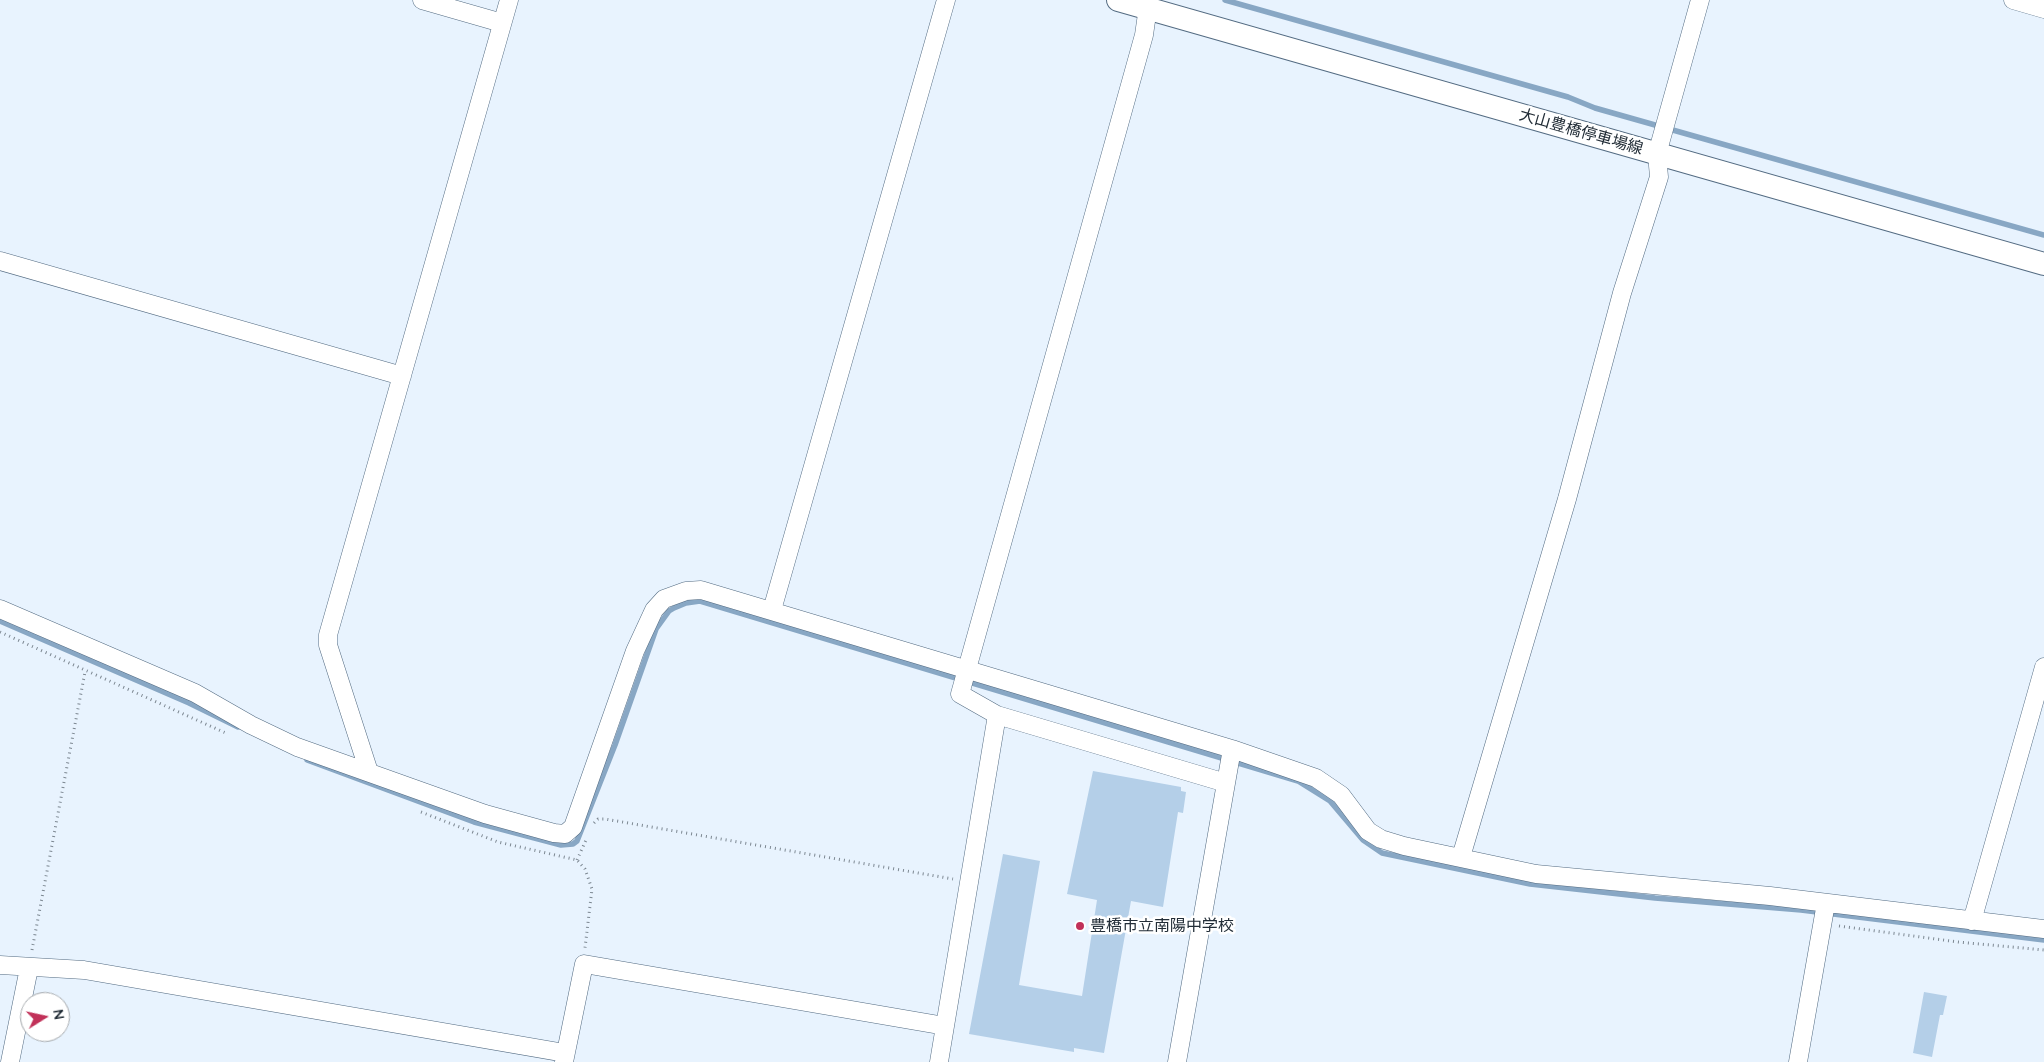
<!DOCTYPE html>
<meta charset="utf-8">
<style>
body{margin:0}
#map{position:relative;width:2044px;height:1062px;overflow:hidden;background:#e8f3fe;font-family:Quicksand,sans-serif}
canvas{display:block}
.north{position:absolute;left:20px;top:992px;width:50px;height:50px;box-sizing:border-box;background:#fff;border:1px solid #a7abaf;border-radius:50%;rotate:80deg;font-size:14px;font-weight:700;line-height:20px;text-align:center;color:#222d37}
.north::after{content:'';display:block;margin:auto;width:18px;height:22px;background:#c13159;clip-path:polygon(50% 0,100% 100%,50% 72%,0 100%)}
</style>
<div id="map">
<canvas width="2044" height="1062"></canvas>
<div class="north">N</div>
</div>
<script>
const context = document.querySelector('canvas').getContext('2d');
context.lineJoin = 'round';
const toPath = rows => new Path2D(rows.map(r => 'M' + r).join(''));
function trace(path, color, width, dash) { context.strokeStyle = color; context.lineWidth = width; context.lineCap = dash ? 'butt' : 'round'; context.setLineDash(dash || []); context.stroke(path); }
function fillPath(path, color) { context.fillStyle = color; context.fill(path, 'evenodd'); }
function drawText(font, color, halo, rows, align = 'center') {
  context.font = font + ' Quicksand,"Noto Sans JP",sans-serif'; context.lineWidth = 5; context.setLineDash([]); context.textBaseline = 'middle'; context.strokeStyle = halo; context.fillStyle = color; for (const [text, x, y, turn = 0] of rows) {
    context.save(); context.translate(x, y); context.rotate((+turn || 0) * Math.PI / 180); context.textAlign = isNaN(turn) ? turn : align; if (halo) context.strokeText(text, 0, 0); context.fillText(text, 0, 0); context.restore();
  }
}
const stream = toPath([
 [1225,0,1568,97,1595,108,2044,235],
 [0,621,189,703,238,727],
 [307,760,474,822,561,845,573,844,577,841,615,745,656,629,669,611,674,608,686,603,700,601,1298,781,1330,801,1363,840,1382,853,1530,884,1655,898,1801,910,2044,940]
]);
const building = toPath([
 [1093,771,1181,787,1181,791,1186,792,1183,813,1178,812,1163,907,1131,901,1104,1053,1074,1048,1074,1052,969,1034,1003,854,1040,861,1019,985,1082,996,1097,900,1067,894],
 [1924,992,1947,996,1943,1015,1940,1015,1932,1057,1913,1053]
]);
const path = toPath([
 [0,632,228,734],
 [421,812,498,842,577,860,585,869,592,889,585,948],
 [594,823,598,819,605,819,953,879],
 [577,860,586,840],
 [1839,926,1958,942,2044,950],
 [32,950,85,672]
]);
const minor = toPath([
 [422,0,502,23],
 [2013,0,2044,9],
 [0,261,402,376],
 [0,609,195,693,251,725,297,747,485,814,554,833,565,834,573,827,635,651,654,610,664,599,686,591,701,590,1232,749,1316,778,1341,795,1368,831,1381,839,1404,846,1536,874,1770,896,2044,929],
 [772,610,946,0],
 [997,715,1226,783],
 [369,772,328,645,328,635,509,0],
 [1461,857,1567,499,1622,293,1659,177,1657,154,1700,0],
 [1972,921,2044,667],
 [0,965,84,970,565,1053],
 [10,1062,29,968],
 [564,1062,584,964,945,1026],
 [939,1062,997,715,960,694,1144,35,1149,0],
 [1177,1062,1232,749],
 [1798,1062,1826,903]
]);
const major = toPath([
 [1118,0,2044,264]
]);
const markers = [
 [1080,926,5,"#c13159"]
];
const streetNames = [
 ["大山豊橋停車場線",1581,132,16]
];
const poiNames = [
 ["豊橋市立南陽中学校",1090,926]
];
trace(stream, '#88a7c4', 5.5);
fillPath(building, '#b4cfe8');
trace(minor, '#536b82', 19);
trace(major, '#536b82', 24);
trace(path, '#7c8791', 3, [1, 4]);
trace(minor, '#fff', 18);
trace(major, '#fff', 22);
for (const [x, y, r, color] of markers) { const dot = new Path2D(); dot.arc(x, y, r, 0, 2 * Math.PI); context.fillStyle = color; context.fill(dot); trace(dot, '#fff', 2); }
drawText('16px', '#222d37', '#fff', streetNames);
drawText('16px', '#222d37', '#fff', poiNames, 'left');
</script>
